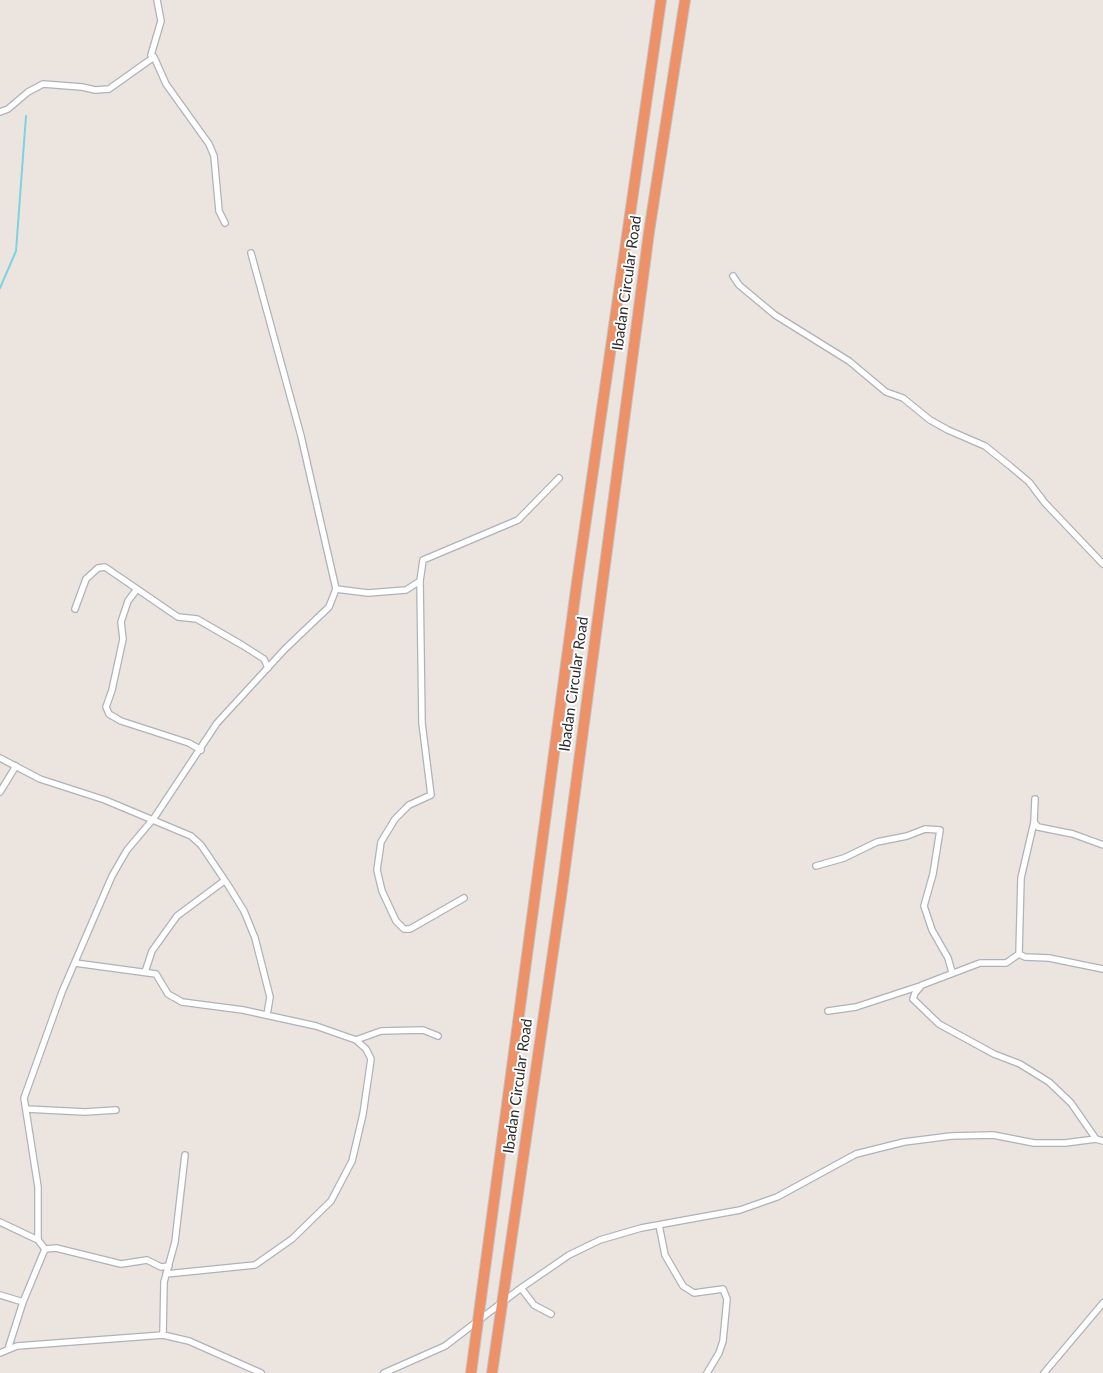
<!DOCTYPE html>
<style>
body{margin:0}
canvas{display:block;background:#ebe4df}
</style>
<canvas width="1103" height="1373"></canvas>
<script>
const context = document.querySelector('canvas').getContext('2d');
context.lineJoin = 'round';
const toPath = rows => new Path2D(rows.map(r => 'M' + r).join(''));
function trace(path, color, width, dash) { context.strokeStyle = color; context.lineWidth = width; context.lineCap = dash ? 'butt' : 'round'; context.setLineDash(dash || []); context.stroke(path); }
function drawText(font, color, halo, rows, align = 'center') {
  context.font = font + ' Lato,sans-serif'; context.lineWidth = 4; context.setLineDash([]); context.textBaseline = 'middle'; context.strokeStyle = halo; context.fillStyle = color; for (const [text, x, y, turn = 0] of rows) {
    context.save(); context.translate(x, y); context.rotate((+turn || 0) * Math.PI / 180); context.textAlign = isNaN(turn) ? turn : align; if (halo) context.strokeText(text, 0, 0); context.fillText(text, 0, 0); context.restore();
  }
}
const stream = toPath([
 [0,288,16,251,26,116]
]);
const street = toPath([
 [157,0,161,21,151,55,154,57,166,84,209,144,214,156,219,211,225,223],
 [0,112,8,109,28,92,43,84,82,87,95,90,109,89,154,57],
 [733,276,739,285,775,315,849,361,886,392,903,398,930,420,948,430,985,446,1010,466,1029,482,1045,503,1103,564],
 [420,581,422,723,431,795,409,805,395,819,381,842,377,870,382,891,396,921,404,929,410,929,464,898],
 [137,589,128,601,121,622,123,639,112,690,106,707,109,714,121,721,189,743,201,750],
 [336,589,368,593,406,590,420,581,423,560,518,520,559,478],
 [75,609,86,579,98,568,105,567,178,617,197,619,242,645,264,659,268,668],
 [0,758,40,779,105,800,191,836,201,845,228,885,244,911,255,938,270,997,267,1015],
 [0,792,16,766],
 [1035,799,1034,822,1021,878,1019,954,1006,963,980,963,922,985,915,993,913,999,939,1024,994,1054,1020,1064,1049,1082,1071,1103,1096,1139],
 [1034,822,1038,827,1073,834,1103,845],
 [816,866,844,858,877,842,907,836,925,829,940,830,933,874,924,906,932,930,948,958,952,972],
 [1019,954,1025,957,1049,958,1103,969],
 [75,963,156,974,168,994,182,1002,243,1010,316,1026,356,1040,366,1049,371,1059,363,1114,352,1161,331,1201,292,1239,255,1265,166,1274],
 [145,972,152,951,177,916,224,881],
 [828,1011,856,1007,920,986],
 [356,1040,381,1031,423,1030,438,1036],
 [26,1109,85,1112,116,1110],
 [0,1222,38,1240,45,1249,23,1302,8,1349],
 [659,1225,665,1255,683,1286,694,1293,723,1289,727,1299,723,1341,719,1353,707,1373],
 [38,1240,38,1187,24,1098,62,992,112,876,127,850,154,818,217,723,285,649,329,607,336,589,301,436,251,253],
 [45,1249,56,1248,121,1264,147,1260,161,1267,169,1266],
 [521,1288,534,1305,551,1314],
 [0,1295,23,1302],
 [163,1335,164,1282,175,1242,185,1155],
 [0,1353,17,1346,163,1335,189,1341,261,1373],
 [384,1373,445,1346,521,1288,569,1255,600,1240,641,1228,740,1210,777,1197,856,1154,904,1142,951,1136,993,1135,1034,1143,1065,1143,1096,1139,1103,1141],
 [1044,1373,1103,1303]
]);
const highway = toPath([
 [471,1373,577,582,661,0],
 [492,1373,562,890,649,232,685,0]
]);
const streetNames = [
 ["Ibadan Circular Road",627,283,-82],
 ["Ibadan Circular Road",574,684,-82],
 ["Ibadan Circular Road",518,1086,-82]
];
trace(stream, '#7dd3e2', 2);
trace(street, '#afb2ba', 8);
trace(highway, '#c4c4c4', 12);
trace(street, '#fff', 5.5);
trace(highway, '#ed9268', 10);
drawText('15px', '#2b2b2b', '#fff', streetNames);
</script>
